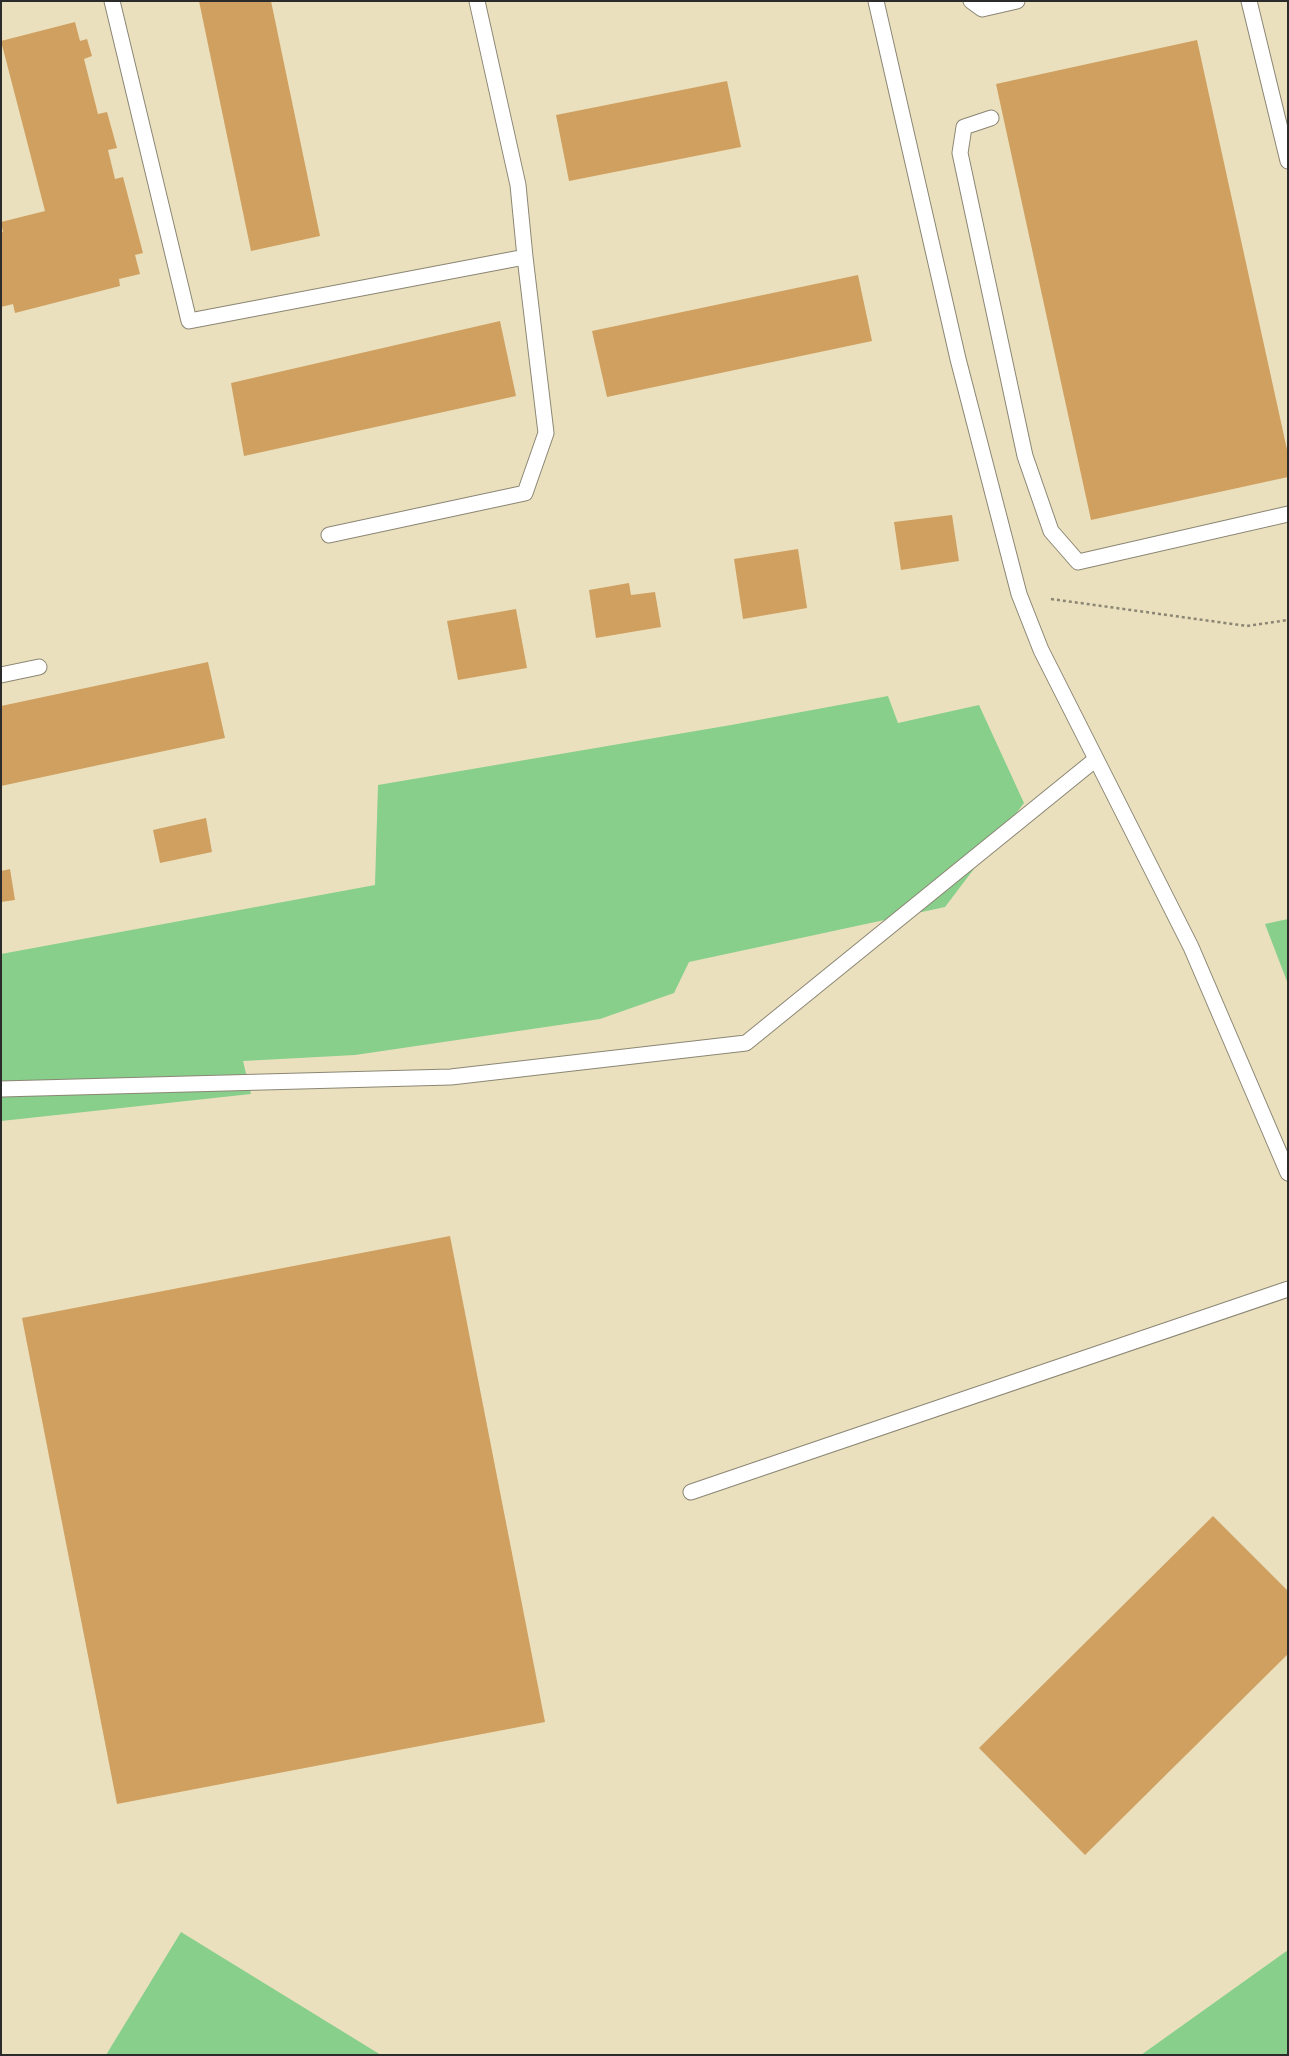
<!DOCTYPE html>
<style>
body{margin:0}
#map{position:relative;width:1289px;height:2056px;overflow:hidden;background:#ebe0be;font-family:"Playpen Sans",sans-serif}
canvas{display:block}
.frame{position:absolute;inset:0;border:2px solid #2b2b2b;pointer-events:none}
</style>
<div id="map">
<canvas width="1289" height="2056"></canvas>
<div class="frame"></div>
</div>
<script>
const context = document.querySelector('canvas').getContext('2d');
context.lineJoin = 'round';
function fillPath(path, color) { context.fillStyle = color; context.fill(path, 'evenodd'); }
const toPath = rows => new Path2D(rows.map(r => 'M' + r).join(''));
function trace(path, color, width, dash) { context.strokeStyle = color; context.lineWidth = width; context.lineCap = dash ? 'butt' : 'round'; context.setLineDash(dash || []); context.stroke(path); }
const green = toPath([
 [888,696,898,723,979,705,1024,803,945,907,689,962,674,993,600,1019,355,1055,243,1061,251,1094,1,1121,1,954,375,885,378,785,731,725],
 [1288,919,1288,984,1265,924],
 [181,1932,381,2055,106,2055],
 [1288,1950,1288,2055,1141,2055]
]);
const building = toPath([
 [199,1,271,1,320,236,251,251],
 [75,22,80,41,87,39,92,56,84,59,98,114,107,112,117,148,108,150,115,179,123,177,143,253,135,255,140,274,119,279,120,286,15,313,13,304,1,307,1,232,3,232,1,222,45,211,1,41],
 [1197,40,1288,454,1288,477,1091,520,996,84],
 [727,81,741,147,569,181,556,115],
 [858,275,872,341,607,397,592,331],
 [500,321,516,396,244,456,231,383],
 [952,515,959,561,901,570,894,522],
 [798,549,807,608,743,619,734,559],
 [629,583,631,595,655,592,661,627,596,638,589,590],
 [516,609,527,668,458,680,447,621],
 [208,662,225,738,1,786,1,706],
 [206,818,212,852,160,863,153,830],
 [10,869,15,900,1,902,1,871],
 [450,1236,545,1722,117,1804,22,1318],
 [1213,1516,1288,1591,1288,1654,1085,1855,979,1748]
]);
const path = toPath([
 [1051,599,1247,626,1288,620]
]);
const lane = toPath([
 [112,1,189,321,525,257],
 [876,1,958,359,1019,594,1041,650,1191,947,1288,1173],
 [971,1,982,9,1017,1],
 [1249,1,1288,161],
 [991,118,964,127,960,153,1025,456,1051,531,1078,562,1288,514],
 [329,535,525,493,546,433,525,257,518,185,477,1],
 [1,675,39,667],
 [1,1089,451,1077,746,1043,1096,759],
 [691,1492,1288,1289]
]);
fillPath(green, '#87cf8b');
fillPath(building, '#cfa060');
trace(lane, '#8b8674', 17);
trace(path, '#8b8674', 2.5, [3, 3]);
trace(lane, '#fff', 15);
</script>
